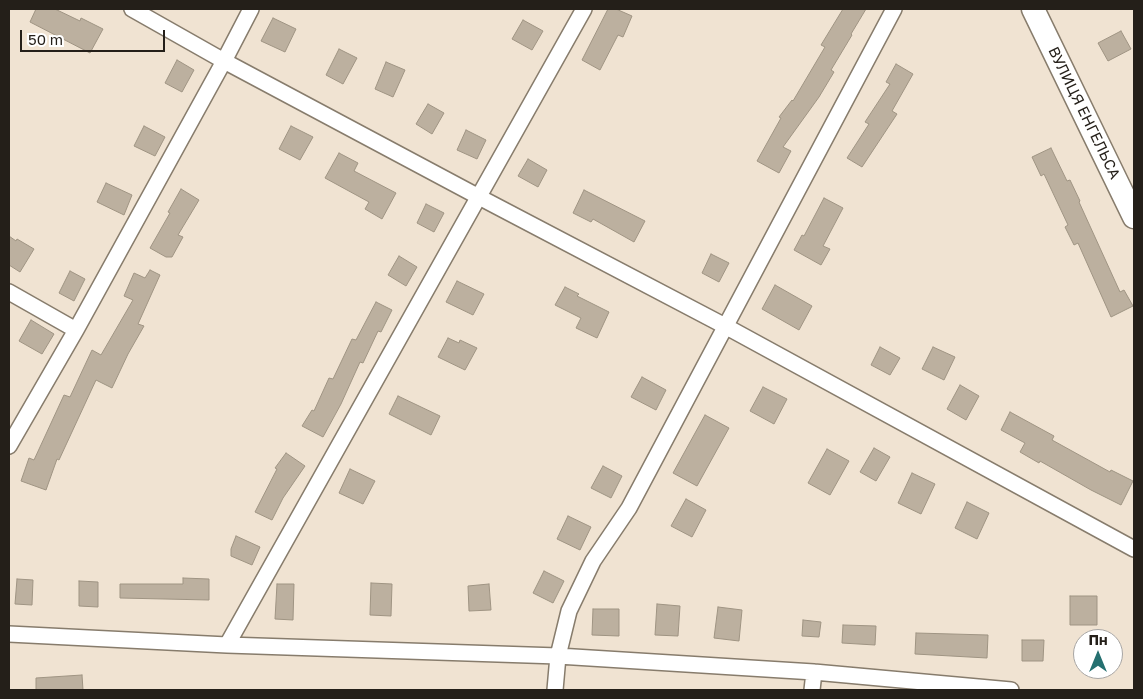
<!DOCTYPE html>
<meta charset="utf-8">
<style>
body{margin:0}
#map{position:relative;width:1143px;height:699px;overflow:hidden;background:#f0e3d2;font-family:"Golos Text",sans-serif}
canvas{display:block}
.frame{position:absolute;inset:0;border:10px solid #241f19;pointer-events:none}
.north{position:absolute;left:1073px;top:629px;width:50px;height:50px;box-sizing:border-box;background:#fff;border:1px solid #a7a5a3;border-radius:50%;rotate:0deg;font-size:14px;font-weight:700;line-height:20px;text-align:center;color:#241f19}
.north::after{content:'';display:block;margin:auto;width:18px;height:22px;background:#257070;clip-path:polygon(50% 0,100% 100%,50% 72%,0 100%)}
.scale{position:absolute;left:20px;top:30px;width:145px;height:22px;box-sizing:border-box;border:2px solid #241f19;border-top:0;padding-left:6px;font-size:15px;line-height:18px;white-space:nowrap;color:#241f19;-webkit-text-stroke:4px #fff;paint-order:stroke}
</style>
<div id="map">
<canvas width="1143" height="699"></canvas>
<div class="frame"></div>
<div class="north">Пн</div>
<div class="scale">50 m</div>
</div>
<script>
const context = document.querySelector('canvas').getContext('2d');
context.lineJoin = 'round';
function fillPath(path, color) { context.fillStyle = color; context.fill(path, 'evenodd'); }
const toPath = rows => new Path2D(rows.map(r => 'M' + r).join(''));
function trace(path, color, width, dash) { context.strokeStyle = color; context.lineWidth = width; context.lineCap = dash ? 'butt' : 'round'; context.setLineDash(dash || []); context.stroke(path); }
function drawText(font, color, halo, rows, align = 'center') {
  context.font = font + ' "Golos Text",sans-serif'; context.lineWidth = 4; context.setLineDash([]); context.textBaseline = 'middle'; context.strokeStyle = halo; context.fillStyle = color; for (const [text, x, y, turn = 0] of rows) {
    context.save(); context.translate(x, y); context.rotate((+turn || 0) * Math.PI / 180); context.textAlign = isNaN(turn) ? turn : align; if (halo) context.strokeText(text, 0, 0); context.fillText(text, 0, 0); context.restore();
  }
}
const building = toPath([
 [36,9,55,9,80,21,81,18,103,29,90,53,30,22,36,9],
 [608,9,616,9,632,16,623,37,618,35,600,70,582,60,608,9],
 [843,9,866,9,851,34,852,35,831,70,834,72,819,97,783,147,791,151,779,173,757,161,781,118,779,117,792,100,793,101,825,47,821,45,843,9],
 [273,18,296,29,285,52,261,41,273,18],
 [523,20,543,31,532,50,512,39,523,20],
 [1121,31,1131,49,1108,61,1098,43,1121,31],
 [339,49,357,58,343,84,326,75,339,49],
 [177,60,194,70,182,92,165,83,177,60],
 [386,62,405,70,393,97,375,89,386,62],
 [896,64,913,74,892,111,897,114,862,167,847,158,869,124,865,122,890,84,886,82,896,64],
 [428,104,444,113,432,134,416,124,428,104],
 [144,126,165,137,155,156,134,146,144,126],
 [291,126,313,137,300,160,279,149,291,126],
 [466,130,486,140,477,159,457,150,466,130],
 [1051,148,1067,181,1070,180,1080,201,1079,202,1120,292,1124,290,1133,306,1111,317,1078,243,1074,245,1065,227,1068,225,1044,174,1041,176,1032,157,1051,148],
 [339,153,358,163,354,171,396,193,382,219,365,209,369,202,325,178,339,153],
 [528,159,547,170,538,187,518,176,528,159],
 [106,183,132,195,124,215,97,202,106,183],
 [181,189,199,200,178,235,183,237,172,257,166,257,150,248,170,213,168,212,181,189],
 [584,190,645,221,634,242,593,219,591,222,573,213,584,190],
 [824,198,843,208,823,246,830,249,821,265,794,250,802,235,804,236,824,198],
 [426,204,444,213,434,232,417,223,426,204],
 [9,236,16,241,17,239,34,249,20,272,9,265,9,236],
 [711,254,729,263,719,282,702,273,711,254],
 [399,256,417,267,406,286,388,275,399,256],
 [150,270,160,275,138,324,144,326,128,354,112,388,96,380,59,460,57,459,46,490,21,481,29,458,34,460,64,395,70,397,92,350,101,355,133,300,124,296,134,273,145,278,150,270],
 [70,271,85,279,74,301,59,293,70,271],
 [457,281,484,294,473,315,446,302,457,281],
 [775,285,812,306,799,330,762,309,775,285],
 [565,287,579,294,577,296,609,312,597,338,576,328,581,318,555,305,565,287],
 [376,302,392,310,381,332,378,331,363,363,360,362,341,404,323,437,302,426,312,410,314,411,329,378,333,379,352,339,356,340,376,302],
 [31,320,54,334,42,354,19,341,31,320],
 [448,338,459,343,460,340,477,348,465,370,438,357,448,338],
 [880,347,900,358,890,375,871,365,880,347],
 [933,347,955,357,944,380,922,369,933,347],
 [642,377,666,390,656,410,631,397,642,377],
 [960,385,979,396,966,420,947,409,960,385],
 [763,387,787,399,774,424,750,411,763,387],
 [398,396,440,416,431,435,389,414,398,396],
 [1010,412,1054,436,1052,440,1110,472,1111,470,1133,481,1121,505,1091,490,1040,461,1039,463,1020,452,1025,443,1001,430,1010,412],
 [705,415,729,428,697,486,673,473,705,415],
 [874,448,890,457,876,481,860,472,874,448],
 [827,449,849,461,830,495,808,483,827,449],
 [286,453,305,466,283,498,272,520,255,512,277,469,275,468,286,453],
 [603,466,622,476,611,498,591,488,603,466],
 [350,469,375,481,363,504,339,493,350,469],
 [912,473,935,484,921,514,898,503,912,473],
 [686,499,706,510,692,537,671,526,686,499],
 [967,502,989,513,977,539,955,528,967,502],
 [568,516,591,527,580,550,557,539,568,516],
 [236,536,260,547,252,565,231,556,231,549,236,536],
 [544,571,564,581,553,603,533,593,544,571],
 [183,578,209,579,209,600,120,598,120,584,183,584,183,578],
 [17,579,33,580,32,605,15,604,17,579],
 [79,581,98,582,98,607,79,606,79,581],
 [371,583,392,584,391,616,370,615,371,583],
 [277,584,294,584,293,620,275,619,277,584],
 [489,584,491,610,469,611,468,586,489,584],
 [1070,596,1097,596,1097,625,1070,625,1070,596],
 [657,604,680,606,678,636,655,635,657,604],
 [718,607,742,610,739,641,714,638,718,607],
 [593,609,619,609,619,636,592,635,593,609],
 [803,620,821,622,819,637,802,636,803,620],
 [843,625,876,626,875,645,842,643,843,625],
 [916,633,988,635,987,658,915,654,916,633],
 [1022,640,1044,640,1043,661,1022,661,1022,640],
 [82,675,83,690,36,690,36,678,82,675]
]);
const street = toPath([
 [132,9,224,61,479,197,725,326,1134,549],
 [9,292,76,330],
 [9,446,76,330,224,61,251,9],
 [9,634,227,645,558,656,814,672,1011,690],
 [227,645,584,9],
 [555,690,558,656,569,611,593,561,629,508,894,9],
 [812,690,814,672]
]);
const secondary = toPath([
 [1033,9,1134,217]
]);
const streetNames = [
 ["ВУЛИЦЯ ЕНГЕЛЬСА",1084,113,64]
];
fillPath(building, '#bcb09f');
trace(building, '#9f9483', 1);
trace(street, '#877c6c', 18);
trace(secondary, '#877c6c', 25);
trace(street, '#fff', 15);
trace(secondary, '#fff', 22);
drawText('15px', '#241f19', '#fff', streetNames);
</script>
